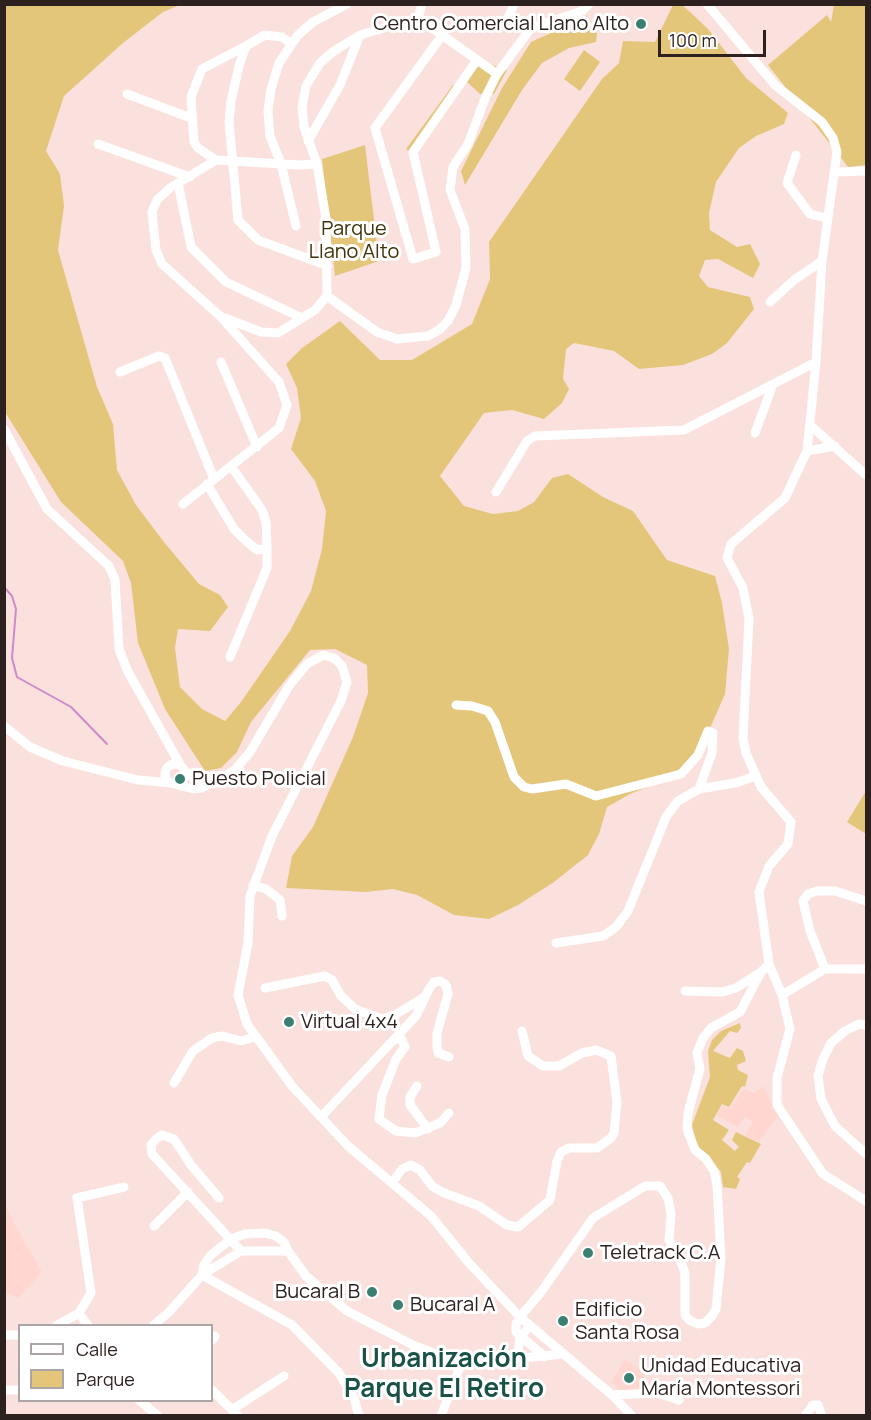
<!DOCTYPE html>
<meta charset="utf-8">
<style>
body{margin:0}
#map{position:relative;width:871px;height:1420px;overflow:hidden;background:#fbe1dd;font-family:Manrope,sans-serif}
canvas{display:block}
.frame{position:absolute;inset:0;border:6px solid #2d211f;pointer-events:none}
.legend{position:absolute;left:18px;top:1324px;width:195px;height:78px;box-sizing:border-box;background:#fff;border:2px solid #aba6a5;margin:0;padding:8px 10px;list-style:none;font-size:18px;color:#2d211f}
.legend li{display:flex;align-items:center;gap:12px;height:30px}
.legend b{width:30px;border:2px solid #aba6a5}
.scale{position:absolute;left:658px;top:30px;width:108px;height:27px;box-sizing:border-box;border:3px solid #2d211f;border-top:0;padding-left:8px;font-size:18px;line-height:21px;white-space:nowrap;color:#2d211f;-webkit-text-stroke:4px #fff;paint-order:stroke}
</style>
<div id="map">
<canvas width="871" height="1420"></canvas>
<div class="frame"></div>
<ul class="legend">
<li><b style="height:8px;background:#fff"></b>Calle</li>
<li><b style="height:16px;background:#e4c67b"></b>Parque</li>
</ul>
<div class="scale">100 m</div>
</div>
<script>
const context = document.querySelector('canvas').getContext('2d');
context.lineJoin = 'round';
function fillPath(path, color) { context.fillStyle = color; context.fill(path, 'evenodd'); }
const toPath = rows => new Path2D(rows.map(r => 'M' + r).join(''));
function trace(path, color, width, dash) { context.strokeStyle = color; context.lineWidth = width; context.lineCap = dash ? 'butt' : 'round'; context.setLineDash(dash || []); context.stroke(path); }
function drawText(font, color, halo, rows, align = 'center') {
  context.font = font + ' Manrope,sans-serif'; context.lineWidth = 6; context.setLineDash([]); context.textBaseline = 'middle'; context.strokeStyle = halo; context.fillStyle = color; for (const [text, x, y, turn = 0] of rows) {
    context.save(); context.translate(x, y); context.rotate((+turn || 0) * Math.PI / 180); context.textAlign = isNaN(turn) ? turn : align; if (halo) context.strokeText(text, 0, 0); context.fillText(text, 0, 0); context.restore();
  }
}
const built = toPath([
 [763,1086,778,1116,759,1142,745,1135,753,1122,745,1116,738,1127,717,1116,723,1106,730,1108,744,1089,754,1093],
 [4,1199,9,1214,41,1270,40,1275,19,1298,5,1293],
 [625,1360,645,1373,641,1390,620,1390,611,1382]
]);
const green = toPath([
 [5,5,180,5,163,12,123,43,64,96,46,151,60,174,64,206,58,250,97,387,113,424,117,470,136,505,164,542,199,584,220,595,228,607,210,631,178,629,175,648,180,687,202,709,225,721,241,702,290,631,311,591,322,549,326,511,315,481,291,449,301,418,297,388,286,364,302,348,340,321,380,360,412,360,472,324,490,279,489,242,602,79,619,63,623,41,655,42,673,5,682,5,689,11,708,29,746,78,788,113,784,124,756,136,739,148,716,182,709,213,710,230,737,247,750,244,760,264,753,278,718,259,705,260,699,276,708,287,750,297,754,309,727,343,712,354,683,365,639,369,614,351,574,343,566,349,563,379,569,389,562,403,544,419,512,410,484,413,440,476,464,506,493,514,518,511,534,502,552,478,568,474,603,497,633,511,667,560,715,576,722,603,729,649,725,694,697,758,658,783,630,794,607,807,599,834,588,855,554,882,518,905,489,919,454,915,417,895,393,889,366,892,286,888,292,856,313,827,353,737,368,693,367,665,335,649,310,650,251,722,237,752,221,768,205,771,165,709,138,643,131,583,123,561,61,502,5,412],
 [834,5,866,5,866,165,848,167,768,65,827,15,831,22],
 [588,23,597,33,596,42,569,48,542,63,522,90,465,185,461,171,502,88,531,42,562,28],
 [584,50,600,62,580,91,564,79],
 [479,60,507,70,494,94,480,94,466,81],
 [453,85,462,89,415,156,406,149],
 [365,145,379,261,335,276,322,159],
 [866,791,866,834,847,822],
 [740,1023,741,1028,737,1033,730,1031,713,1051,730,1058,737,1048,743,1051,746,1061,737,1065,738,1070,748,1075,745,1087,742,1086,729,1107,722,1104,713,1120,729,1130,722,1140,735,1151,739,1147,732,1140,736,1132,761,1144,750,1163,747,1162,737,1177,740,1179,736,1189,723,1187,721,1172,697,1145,692,1125,710,1077,708,1051,712,1040,721,1031]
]);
const stream = toPath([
 [4,587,12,596,16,609,12,658,17,677,71,707,107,744]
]);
const minor = toPath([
 [707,4,775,85,822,122,833,138,837,152,822,261,816,362,807,451,785,498,731,544,727,558,743,588,749,619,743,738,746,753,761,787,791,822,788,844,769,866,759,892,769,964,782,995,790,1029,777,1078,777,1105,823,1174,866,1201],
 [418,18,422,4],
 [507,20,514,4],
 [443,34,375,128,413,259,436,252,413,152,477,60],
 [291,44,282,37,265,35,246,46,239,66,231,101,229,122,238,220,258,240,328,266],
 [127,94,191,118],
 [308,141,340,85,360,35],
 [98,144,190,177],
 [796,155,787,183,810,214,826,218],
 [216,160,198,148,194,142,191,97,202,69,246,46],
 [317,164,299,165,216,160,170,188,157,200,152,212,156,250,162,264,220,316,261,332,278,333,315,310,327,296,326,219,317,164,304,127,302,107,306,86,320,63,334,51,360,35,418,18,497,74],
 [836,172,866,171],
 [178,183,191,247,226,282,302,318],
 [296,226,281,164,270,136,268,111,271,89,279,63,298,35,313,22,347,4],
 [327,296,377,332,397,339,428,336,439,330,448,321,456,305,466,268,465,229,450,190,453,167,468,144,486,96,497,74,531,28,582,11,589,4],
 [770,302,794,280,822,261],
 [221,362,257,447],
 [120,372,159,356,165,358,214,479],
 [810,425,866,475],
 [4,429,47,509,109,566,115,580,119,649,128,672,181,766],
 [755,433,773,384],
 [807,451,835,446],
 [207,484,234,529,245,540,257,550,267,548,266,522,262,510,231,466],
 [496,492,527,441,535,436,684,430,816,362],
 [183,504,279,428,287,405,279,382,220,316],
 [230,657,267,568,267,548],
 [456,705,472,706,488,711,495,722,514,777,524,787,532,789,566,784,596,796,681,774,698,755,708,731,713,733,712,753,699,789],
 [4,726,30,747,63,761,138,780,171,783],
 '165 774a10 10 0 1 1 20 0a10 10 0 1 1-20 0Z',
 [184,770,198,782,210,783],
 [174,784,193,789,202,788,234,771,250,752,289,686,307,664,323,655,334,658,342,666,347,682,341,701,272,836,250,896,248,943,238,995,247,1024,292,1086,348,1146,431,1216,469,1263,520,1317,612,1395,632,1416],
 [253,885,266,889,280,900,282,916],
 [556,943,603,936,616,927,628,911,666,817,678,801,699,789,735,783,756,776],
 [825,969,810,931,803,901,808,894,817,891,835,891,866,901],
 [265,988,325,976,332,980,341,996,355,1009,382,1019,395,1015,426,996],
 [685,991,722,992,736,988,761,972],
 [782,995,825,969,866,969],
 [866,1025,859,1024,845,1031,831,1043,823,1059,818,1076,821,1099,835,1126,866,1154],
 [396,1039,402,1040,405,1047,396,1059,382,1095,379,1119,396,1131,415,1133,440,1123,449,1113],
 [174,1083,193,1051,212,1038,222,1036,241,1041,255,1037],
 [417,1086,410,1097,410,1105,428,1129],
 [321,1117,416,1016,429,989,434,982,440,981,446,985,448,994,437,1033,437,1046,438,1053,449,1057],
 [392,1183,402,1169,411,1165,420,1170,432,1186,442,1192,479,1206,507,1225,518,1227,550,1200,557,1161,561,1152,569,1148,597,1148,611,1138,614,1133,617,1102,611,1056,596,1050,582,1053,559,1066,543,1066,528,1056,522,1031],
 [219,1198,191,1165,174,1139,162,1135,156,1139,151,1145,152,1154,241,1251],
 [154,1226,188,1192],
 [79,1313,88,1326],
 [56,1326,79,1313,91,1293,77,1198,124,1187],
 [153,1326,170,1311,202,1275,241,1251,288,1251],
 [4,1335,20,1335],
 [212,1340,215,1336],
 [545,1357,516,1332,516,1324,520,1317,541,1292,593,1218,645,1186,660,1186,668,1198,671,1214,669,1240,682,1264,685,1274,685,1315,689,1320,698,1324,705,1323,712,1316,716,1309,721,1258,717,1185,714,1171,706,1159,695,1150,687,1129,688,1113,700,1069,697,1053,703,1038,711,1028,740,1012,761,972,769,964],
 [517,1359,520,1337,530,1326],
 [4,1390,20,1390],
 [212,1390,238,1416],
 [612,1395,657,1393,679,1400],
 [139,1400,158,1416],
 [233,1409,284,1376],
 [359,1416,354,1398,339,1373,292,1325,202,1275,204,1265,211,1255,231,1239,245,1234,265,1233,276,1236,284,1242,288,1251,306,1276,347,1311,413,1345,461,1364,563,1354],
 [441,1416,461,1364],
 [805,1416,813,1405,818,1405,822,1416]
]);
const markers = [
 [641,24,6,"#3b7f72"],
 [180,779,6,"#3b7f72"],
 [289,1022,6,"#3b7f72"],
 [588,1253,6,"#3b7f72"],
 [372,1292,6,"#3b7f72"],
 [398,1305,6,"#3b7f72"],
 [563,1321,6,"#3b7f72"],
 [629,1378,6,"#3b7f72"]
];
const poiNames = [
 ["Centro Comercial Llano Alto",629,24,"right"],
 ["Puesto Policial",192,779],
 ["Virtual 4x4",301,1022],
 ["Teletrack C.A",600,1253],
 ["Bucaral B",360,1292,"right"],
 ["Bucaral A",410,1305],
 ["Edificio",575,1310],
 ["Santa Rosa",575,1333],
 ["Unidad Educativa",641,1366],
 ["María Montessori",641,1389]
];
const parkNames = [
 ["Parque",354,229],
 ["Llano Alto",354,252]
];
const districtNames = [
 ["Urbanización",444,1360],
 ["Parque El Retiro",444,1390]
];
fillPath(built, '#ffd6d0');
fillPath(green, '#e4c67b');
trace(stream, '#ce89cb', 2);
trace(minor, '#fff', 9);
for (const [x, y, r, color] of markers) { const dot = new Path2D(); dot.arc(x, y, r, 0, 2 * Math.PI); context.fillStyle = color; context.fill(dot); trace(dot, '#fff', 2); }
drawText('20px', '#2d211f', '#fff', poiNames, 'left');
drawText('20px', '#403207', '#fff', parkNames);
drawText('bold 26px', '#1a5248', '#fff', districtNames);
</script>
